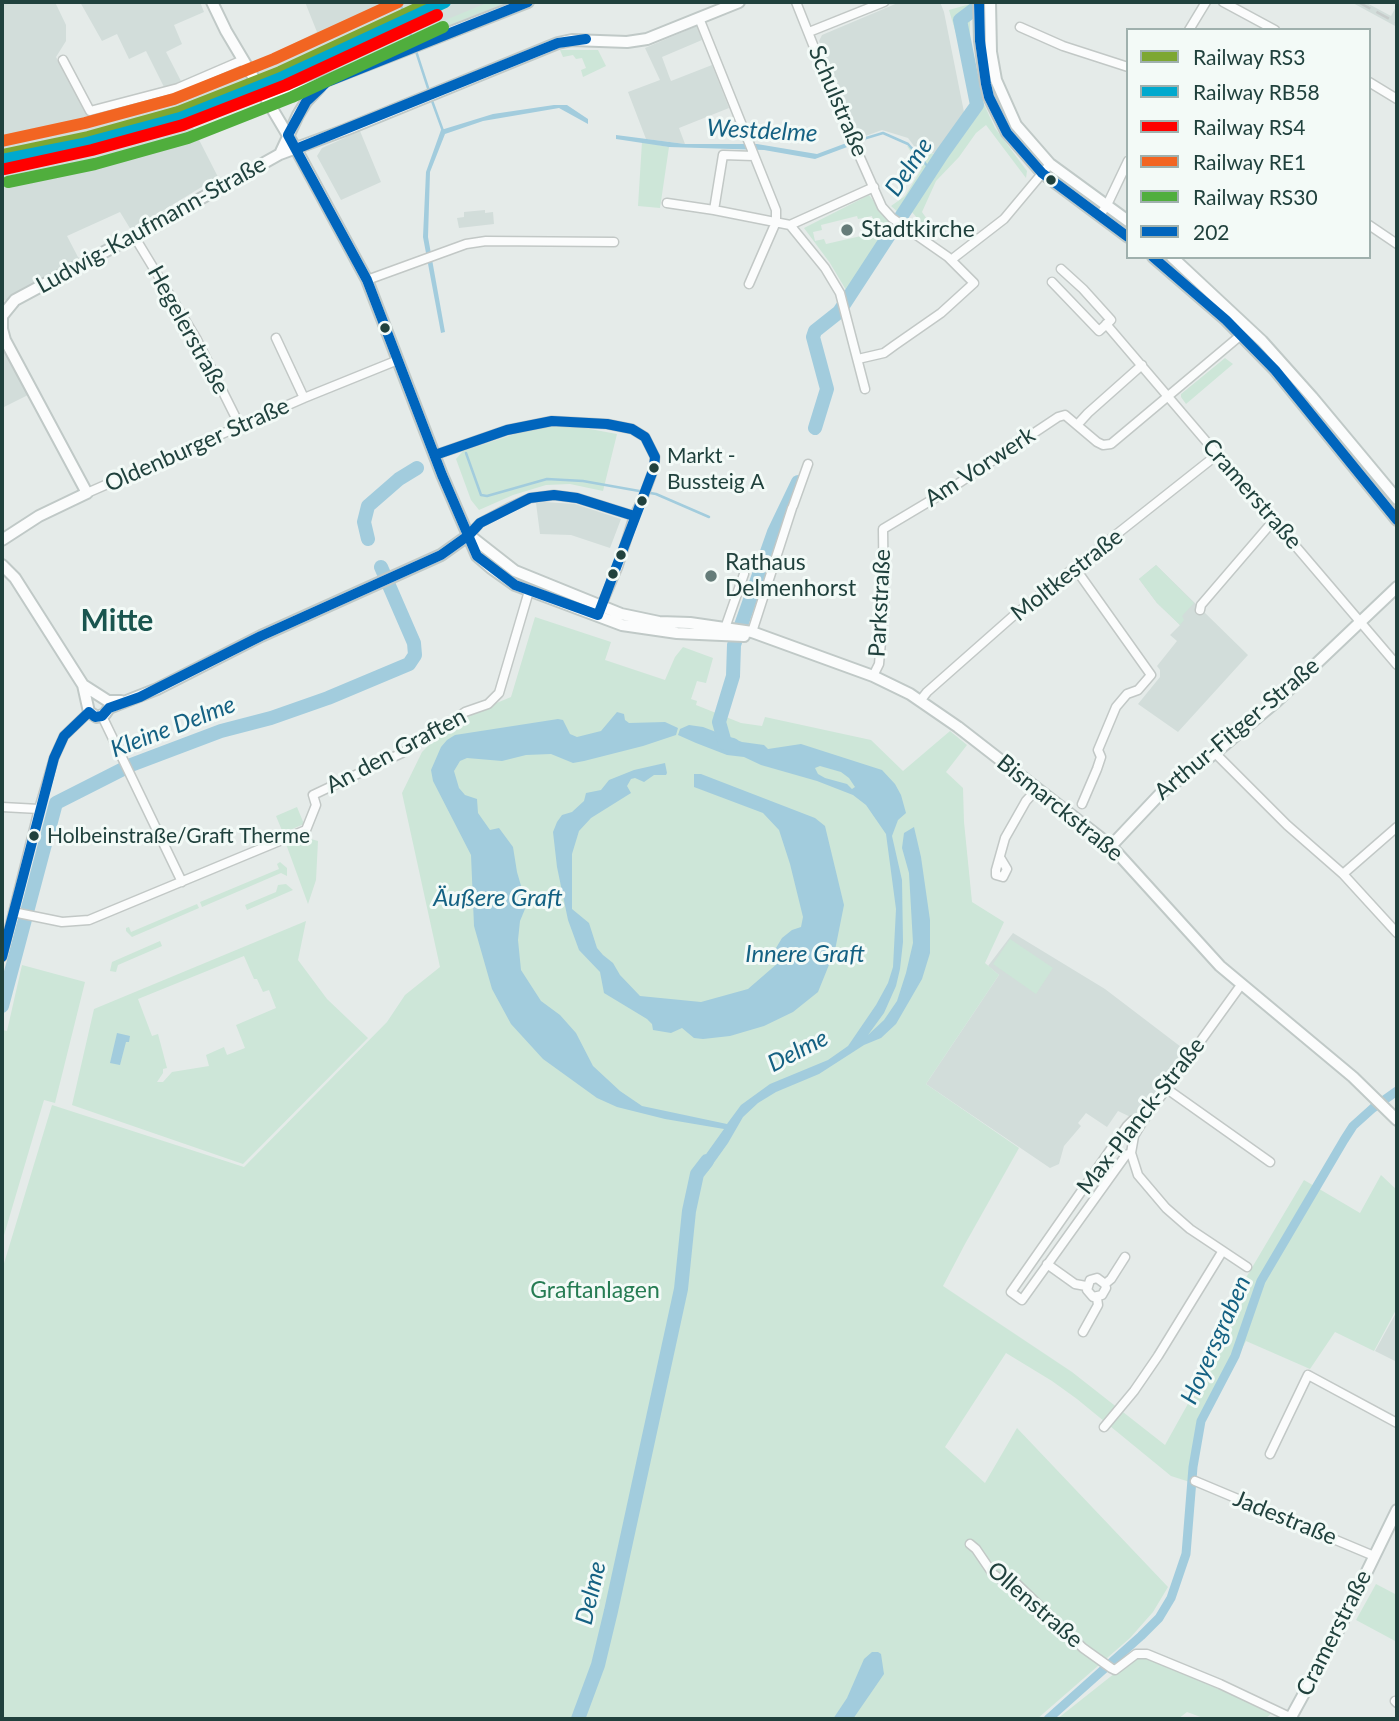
<!DOCTYPE html>
<meta charset="utf-8">
<style>
body{margin:0}
#map{position:relative;width:1399px;height:1721px;overflow:hidden;background:#e5ebe9;font-family:Lato,sans-serif}
canvas{display:block}
.frame{position:absolute;inset:0;border:4px solid #20413d;pointer-events:none}
.legend{position:absolute;left:1126px;top:28px;width:245px;height:231px;box-sizing:border-box;background:#f3faf7;border:2px solid #9fb0ad;margin:0;padding:9px 12px;list-style:none;font-size:21px;color:#20413d}
.legend li{display:flex;align-items:center;gap:14px;height:35px}
.legend b{width:35px;border:2px solid #9fb0ad}
</style>
<div id="map">
<canvas width="1399" height="1721"></canvas>
<div class="frame"></div>
<ul class="legend">
<li><b style="height:9px;background:#7da732"></b>Railway RS3</li>
<li><b style="height:9px;background:#00a9ce"></b>Railway RB58</li>
<li><b style="height:9px;background:#f00"></b>Railway RS4</li>
<li><b style="height:9px;background:#f26522"></b>Railway RE1</li>
<li><b style="height:9px;background:#50ae3d"></b>Railway RS30</li>
<li><b style="height:9px;background:#0065bd"></b>202</li>
</ul>
</div>
<script>
const context = document.querySelector('canvas').getContext('2d');
context.lineJoin = 'round';
function fillPath(path, color) { context.fillStyle = color; context.fill(path, 'evenodd'); }
const toPath = rows => new Path2D(rows.map(r => 'M' + r).join(''));
function trace(path, color, width, dash) { context.strokeStyle = color; context.lineWidth = width; context.lineCap = dash ? 'butt' : 'round'; context.setLineDash(dash || []); context.stroke(path); }
function drawText(font, color, halo, rows, align = 'center') {
  context.font = font + ' Lato,sans-serif'; context.lineWidth = 6; context.setLineDash([]); context.textBaseline = 'middle'; context.strokeStyle = halo; context.fillStyle = color; for (const [text, x, y, turn = 0] of rows) {
    context.save(); context.translate(x, y); context.rotate((+turn || 0) * Math.PI / 180); context.textAlign = isNaN(turn) ? turn : align; if (halo) context.strokeText(text, 0, 0); context.fillText(text, 0, 0); context.restore();
  }
}
const built = toPath([
 [2,2,55,2,66,25,66,41,56,57,89,117,160,99,201,85,232,74,317,32,305,2,514,2,287,90,284,84,254,97,255,100,192,126,218,177,131,230,120,212,67,236,79,259,2,302],
 [80,2,200,2,204,12,174,25,182,44,166,52,182,83,165,89,146,51,129,59,117,34,102,41],
 [900,2,940,2,944,12,965,117,937,155,914,146,908,138,882,130,860,138,819,41,822,35],
 [1351,2,1365,2,1391,16,1397,5,1397,27],
 [697,26,702,40,662,57,669,76,671,81,712,65,729,108,679,128,685,144,646,139,628,92,660,80,645,48],
 [360,131,381,182,341,200,317,156,322,148],
 [485,210,485,213,493,212,494,224,459,228,457,218,464,217,464,212],
 [2,341,30,394,2,408],
 [545,502,575,504,621,519,610,548,571,535,540,534,536,503],
 [1156,565,1248,655,1178,732,1138,704,1160,677,1160,670,1157,666,1177,641,1170,635,1180,625,1157,603,1139,579],
 [1013,933,1105,989,1185,1050,1137,1120,1118,1111,1107,1127,1086,1113,1078,1123,1081,1126,1064,1146,1059,1164,1050,1168,926,1084,999,975,988,966],
 [1397,1311,1397,1362,1375,1351]
]);
const green = toPath([
 [489,2,506,2,292,88,289,87,293,83],
 [970,4,970,46,982,100,995,128,1027,171,1026,178,986,125,976,133,959,157,936,181,922,212,938,235,934,238,906,205,900,214,891,206,905,196,922,168,907,146,937,155,974,104,969,77,949,10],
 [560,50,598,50,606,66,583,77,581,70,586,68,582,58,576,59,573,55,563,57],
 [642,142,669,147,660,208,638,206],
 [869,195,890,223,846,290,830,263,804,228],
 [857,216,858,219,872,216,875,229,861,232,861,236,826,244,824,239,815,241,813,232,822,230,821,225],
 [1225,358,1233,364,1186,404,1181,397,1181,394],
 [549,426,579,427,617,434,603,491,570,484,546,485,513,495,479,510,471,500,456,459,463,451,518,433],
 [1156,565,1194,603,1182,616,1184,620,1180,625,1157,603,1139,579],
 [535,617,611,642,605,660,665,680,675,657,683,647,713,658,706,683,697,681,691,699,697,701,696,705,741,723,762,726,765,717,871,740,903,771,950,731,967,745,946,772,963,788,964,822,972,902,1004,922,985,963,999,975,926,1084,1019,1148,965,1244,943,1286,1072,1372,1165,1445,1224,1339,1251,1285,1244,1281,1304,1180,1360,1213,1381,1175,1397,1190,1397,1308,1374,1351,1335,1332,1310,1369,1246,1341,1205,1420,1198,1444,1196,1484,1171,1476,1077,1399,1052,1381,1006,1353,945,1447,985,1483,1017,1428,1168,1587,1153,1612,1130,1638,1037,1719,2,1719,2,1270,52,1105,244,1167,387,1022,405,995,440,967,402,793,422,752,442,732,470,714,511,697],
 [297,807,304,824,283,833,276,816],
 [304,837,318,841,316,880,308,904,286,844],
 [280,862,287,868,287,876,281,873,202,907,200,902,279,869,277,864],
 [286,884,293,890,247,910,245,905,276,892,278,885],
 [197,904,199,908,132,937,126,931,126,928,129,927,131,932],
 [306,921,298,960,327,999,368,1038,243,1164,72,1105,94,1009],
 [244,956,254,979,257,979,263,992,269,990,276,1008,236,1025,245,1048,227,1055,224,1047,206,1055,209,1066,172,1072,163,1082,157,1082,163,1073,163,1069,167,1068,158,1034,152,1036,138,999],
 [1010,939,1053,968,1036,994,993,964],
 [160,941,162,946,118,965,116,972,110,971,112,962],
 [22,965,85,982,55,1103,44,1100,2,1242,2,1030,7,1031],
 [1376,1584,1397,1595,1397,1642,1356,1620],
 [1139,1657,1147,1657,1272,1713,1265,1719,1206,1719,1187,1712,1178,1719,1057,1719,1134,1658]
]);
const water = toPath([
 [554,105,567,105,588,119,588,124,559,108,483,121,445,134,430,172,428,237,445,332,441,333,423,237,426,172,441,130,493,114],
 [616,135,685,144,757,144,817,154,865,136,866,140,815,159,764,150,669,147,616,139],
 [617,712,624,714,625,720,629,723,665,722,678,728,676,735,643,746,584,761,573,763,551,754,526,755,502,761,467,758,460,761,454,771,459,788,465,795,477,799,478,813,490,830,499,828,513,847,517,872,524,896,525,909,520,921,518,940,521,970,541,1001,560,1015,576,1033,593,1066,620,1091,642,1106,727,1124,741,1105,770,1084,828,1060,848,1046,876,1005,888,983,893,967,896,909,886,834,866,805,853,795,817,781,761,765,744,757,727,755,696,743,678,735,680,729,689,725,703,727,742,742,764,745,768,749,801,744,882,770,895,784,901,795,906,813,898,820,892,836,902,880,903,942,900,969,896,986,884,1013,868,1035,884,1020,897,1001,906,973,913,943,909,873,902,848,904,833,914,827,921,857,930,920,930,953,922,979,896,1024,881,1038,864,1045,819,1074,776,1092,758,1103,743,1117,728,1143,708,1171,697,1174,694,1171,724,1129,665,1119,617,1107,597,1098,543,1059,511,1024,492,989,474,926,471,855,433,781,431,770,441,747,447,740,455,735,558,719,563,720,570,734,577,737,601,731],
 [820,766,841,772,849,778,855,787,852,789,847,784,825,778,818,774,815,768],
 [665,763,667,773,666,775,654,775,644,782,635,778,631,779,627,786,631,793,591,818,579,831,572,854,572,909,589,923,597,948,603,955,613,963,620,975,640,996,701,1002,748,989,778,963,776,948,782,938,792,930,801,927,803,917,790,864,779,830,763,813,694,787,694,774,701,774,815,818,825,826,844,905,835,950,818,992,793,1012,764,1026,730,1036,703,1039,694,1038,682,1028,671,1033,653,1030,652,1024,647,1019,604,993,600,972,579,950,568,920,557,867,553,832,557,822,562,815,572,812,584,801,586,793,601,790,609,780,634,770],
 [117,1033,130,1036,129,1042,126,1042,120,1065,110,1063],
 [872,1652,878,1652,881,1654,884,1674,853,1719,833,1719,847,1698,864,1659]
]);
const stream = toPath([
 [400,2,413,42],
 [415,48,429,91],
 [431,98,443,131],
 [863,139,883,133,908,144,931,170],
 [466,453,481,495,487,496,547,479,583,481,656,494,709,517]
]);
const canal = toPath([
 [1048,1719,1141,1636,1159,1618,1171,1598,1186,1554,1193,1467,1201,1421,1235,1356,1261,1281,1344,1140,1353,1126,1373,1108,1397,1091]
]);
const river = toPath([
 [815,428,827,389,813,337,815,331,839,312,942,154,977,105,960,20,984,2],
 [368,539,364,522,368,506,399,479,417,468],
 [733,745,725,743,719,722,733,676,734,645,774,532,798,482],
 [2,1006,56,803,131,765,221,731,271,718,328,698,409,664,415,655,414,643,381,567],
 [578,1719,598,1665,611,1611,681,1289,689,1211,697,1174,707,1161]
]);
const street = toPath([
 [796,2,839,110,882,207,892,218,948,257,974,283,941,313,895,345,884,353,858,359],
 [1223,2,1275,30],
 [699,18,776,210,776,222,749,284],
 [1020,27,1063,46,1128,67],
 [1189,30,1206,2],
 [809,32,884,2],
 [63,60,90,111,178,88,243,60],
 [1369,82,1397,99],
 [667,203,714,210,790,225,874,187],
 [714,210,723,155,754,156],
 [1100,215,1107,205,1128,161],
 [790,225,825,268,840,293,865,389],
 [1369,225,1397,244],
 [134,236,196,338,240,426],
 [951,260,1004,219,1050,164],
 [367,280,466,244,486,241,614,242],
 [1052,282,1099,331,1111,320,1083,289,1061,269],
 [1106,324,1397,665],
 [276,338,304,398],
 [1078,424,1088,413,1142,365],
 [435,455,507,430,552,421,607,424,632,429,645,437,655,457,654,468,643,498,634,516,618,567,600,609],
 [87,493,304,398,398,360],
 [793,506,808,464],
 [469,535,480,523,508,508,530,498,554,495,577,498,634,516],
 [1075,568,1151,675,1138,690,1127,694,1116,707,1098,750,1101,757,1097,769,1082,804],
 [1200,610,1201,605,1274,520],
 [724,631,744,574],
 [752,632,792,508],
 [873,676,879,664,884,608,883,529,950,489,1058,417,1065,415,1097,442,1103,445,1111,444,1241,335],
 [920,701,927,692,1012,617,1218,454],
 [102,716,182,882],
 [1215,753,1287,825,1343,874,1397,933],
 [2,807,39,809],
 [1001,859,1007,869,1003,877,996,875,996,870,1005,838,1026,801,1037,789],
 [1343,874,1397,827],
 [13,912,62,922,89,920,306,830,316,805,313,795,402,753,465,712,488,704,499,693,529,591],
 [2,957,39,809,54,758,64,736,89,712],
 [1241,985,1143,1121,1134,1136,1131,1153,1138,1175,1166,1208,1190,1229,1247,1267],
 [1167,1089,1270,1162],
 [1131,1153,1126,1155,1022,1300,1011,1292,1127,1126,1133,1120,1143,1121],
 [1047,1264,1075,1284,1086,1286],
 [1105,1284,1097,1278,1090,1280,1087,1290,1093,1297,1102,1295,1106,1288,1105,1284,1111,1279,1125,1257],
 [1083,1332,1098,1305,1097,1298],
 [1104,1427,1134,1391,1158,1356,1222,1252],
 [1270,1454,1308,1375,1397,1423],
 [1195,1481,1374,1556],
 [970,1544,976,1549,993,1574,1003,1581,1017,1584,1083,1648,1111,1668,1115,1670,1136,1654,1147,1654,1220,1684,1294,1719],
 [1395,1701,1397,1703]
]);
const secondary = toPath([
 [212,2,226,31,296,149,367,280,442,475,477,556,491,568,515,585,622,625,677,633,744,636],
 [979,2,980,41,986,84,989,97,1007,133,1042,173,1128,237],
 [990,2,991,52,996,80,1016,125,1050,164,1128,221],
 [269,103,528,2],
 [280,154,298,115,306,102,319,88],
 [1153,257,1226,320,1275,370,1397,520],
 [1172,257,1262,341,1312,397,1397,499],
 [2,328,2,316,15,300,134,236,280,154,345,130,558,43,572,40,627,42,647,39,739,2],
 [2,329,5,340,87,493,39,516,2,540],
 [469,535,515,571,621,614,659,622,690,623,752,632,873,676,910,694,958,727,1111,846,1220,966,1353,1077,1397,1120],
 [2,565,15,578,83,685,89,712,97,717,105,714,109,708,157,689,261,636,441,555,469,535],
 [83,685,108,701,121,701],
 [1111,846,1161,793,1215,753,1276,702,1397,587],
 [1290,1719,1336,1635,1397,1510]
]);
const rail = toPath([
 [1358,2,1397,23]
]);
const bus1 = toPath([
 [979,2,980,41,986,84,989,97,1007,133,1042,173,1128,237],
 [288,135,367,280,442,475,477,556,515,585,598,615],
 [288,135,306,102,327,82,528,2],
 [296,149,558,43,586,39],
 [1153,257,1226,320,1275,370,1397,520],
 [435,455,507,430,552,421,607,424,632,429,645,437,655,457,654,468,598,615],
 [89,712,95,717,102,716,109,708,140,697,261,636,441,555,469,535,480,523,530,498,554,495,577,498,634,516],
 [2,957,54,758,64,736,89,712]
]);
const rail1 = toPath([
 [2,155,88,137,178,112,280,72,431,2]
]);
const rail2 = toPath([
 [2,160,83,144,180,118,283,77,445,2]
]);
const rail3 = toPath([
 [5,169,92,150,183,125,286,85,437,15]
]);
const rail4 = toPath([
 [2,141,85,123,174,99,274,59,398,2]
]);
const rail5 = toPath([
 [8,182,95,164,188,138,292,97,443,27]
]);
const markers = [
 [1051,180,6,"#20413d"],
 [847,230,7,"#657c79"],
 [385,328,6,"#20413d"],
 [654,468,6,"#20413d"],
 [642,501,6,"#20413d"],
 [621,555,6,"#20413d"],
 [613,574,6,"#20413d"],
 [711,576,7,"#657c79"],
 [34,836,6,"#20413d"]
];
const busNames = [
 ["Markt -",667,456],
 ["Bussteig A",667,482],
 ["Holbeinstraße/Graft Therme",47,836]
];
const streetNames = [
 ["Schulstraße",838,101,67],
 ["Ludwig-Kaufmann-Straße",151,225,-29],
 ["Hegelerstraße",188,330,61],
 ["Oldenburger Straße",197,445,-24],
 ["Am Vorwerk",980,467,-33],
 ["Cramerstraße",1252,494,49],
 ["Moltkestraße",1067,575,-38],
 ["Parkstraße",880,603,-87],
 ["Arthur-Fitger-Straße",1237,729,-40],
 ["An den Graften",396,751,-28],
 ["Bismarckstraße",1060,808,39],
 ["Max-Planck-Straße",1141,1116,-52],
 ["Jadestraße",1285,1518,22],
 ["Ollenstraße",1035,1605,41],
 ["Cramerstraße",1334,1633,-63]
];
const poiNames = [
 ["Stadtkirche",861,230],
 ["Rathaus",725,563],
 ["Delmenhorst",725,589]
];
const parkNames = [
 ["Graftanlagen",595,1291]
];
const waterNames = [
 ["Westdelme",762,131,3],
 ["Delme",909,167,-56],
 ["Kleine Delme",173,727,-21],
 ["Äußere Graft",498,898],
 ["Innere Graft",805,954],
 ["Delme",798,1051,-27],
 ["Hoyersgraben",1216,1340,-66],
 ["Delme",591,1593,-77]
];
const districtNames = [
 ["Mitte",117,621]
];
fillPath(built, '#d2ddda');
fillPath(green, '#cde6d8');
fillPath(water, '#a2ccdd');
trace(stream, '#a2ccdd', 2.5);
trace(canal, '#a2ccdd', 9);
trace(river, '#a2ccdd', 14);
trace(street, '#c2c8c6', 11);
trace(secondary, '#c0c9c7', 14);
trace(street, '#fbfcfc', 8);
trace(secondary, '#fbfcfc', 10);
trace(rail, '#c7cccb', 2.5, [14, 7]);
trace(bus1, '#0065bd', 10);
trace(rail1, '#7da732', 12);
trace(rail2, '#00a9ce', 12);
trace(rail3, '#f00', 12);
trace(rail4, '#f26522', 12);
trace(rail5, '#50ae3d', 12);
for (const [x, y, r, color] of markers) { const dot = new Path2D(); dot.arc(x, y, r, 0, 2 * Math.PI); context.fillStyle = color; context.fill(dot); trace(dot, '#f3faf7', 2.5); }
drawText('21px', '#20413d', '#f3faf7', busNames, 'left');
drawText('23px', '#20413d', '#f3faf7', streetNames);
drawText('23px', '#20413d', '#f3faf7', poiNames, 'left');
drawText('23px', '#267c53', '#f3faf7', parkNames);
drawText('italic 24px', '#146183', '#f3faf7', waterNames);
drawText('bold 30px', '#1a554f', '#f3faf7', districtNames);
</script>
